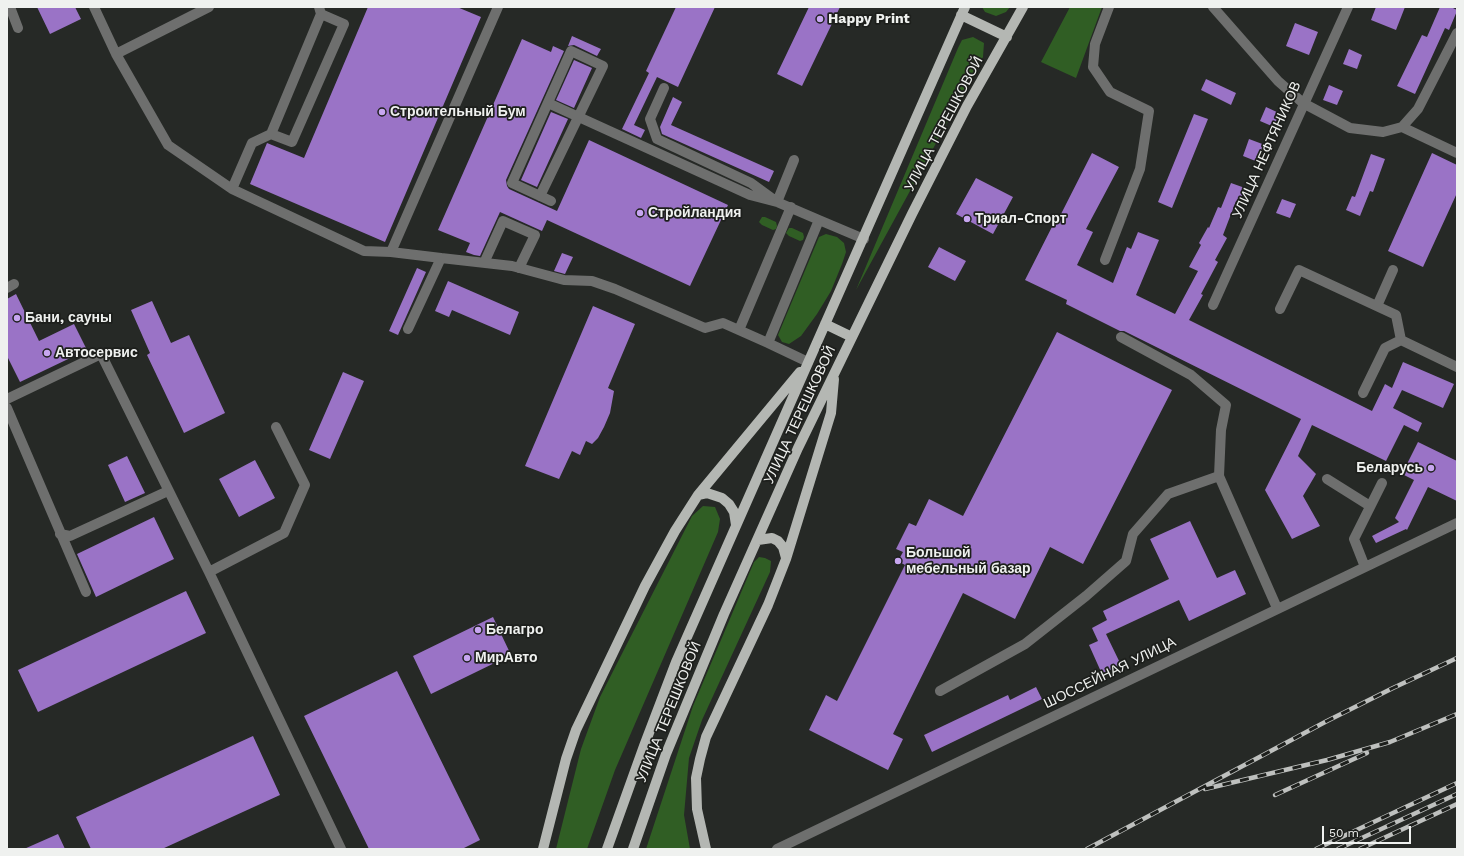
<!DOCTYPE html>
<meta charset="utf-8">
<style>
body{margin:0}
#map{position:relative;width:1464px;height:856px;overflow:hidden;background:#262926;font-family:"Work Sans",sans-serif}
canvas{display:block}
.frame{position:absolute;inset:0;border:8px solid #eff1ef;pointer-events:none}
.scale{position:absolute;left:1322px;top:826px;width:89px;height:18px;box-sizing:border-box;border:2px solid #eff1ef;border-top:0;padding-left:5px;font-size:12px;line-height:14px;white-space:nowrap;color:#eff1ef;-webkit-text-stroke:3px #1d1f1c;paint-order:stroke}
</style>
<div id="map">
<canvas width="1464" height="856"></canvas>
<div class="frame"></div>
<div class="scale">50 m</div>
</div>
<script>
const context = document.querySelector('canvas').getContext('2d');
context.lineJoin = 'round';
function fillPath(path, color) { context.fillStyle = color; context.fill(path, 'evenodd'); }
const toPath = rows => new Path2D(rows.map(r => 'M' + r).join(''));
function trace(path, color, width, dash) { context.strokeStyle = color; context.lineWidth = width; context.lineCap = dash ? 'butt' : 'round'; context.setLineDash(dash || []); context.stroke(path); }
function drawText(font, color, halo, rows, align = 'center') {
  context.font = font + ' "Work Sans",sans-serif'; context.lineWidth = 3.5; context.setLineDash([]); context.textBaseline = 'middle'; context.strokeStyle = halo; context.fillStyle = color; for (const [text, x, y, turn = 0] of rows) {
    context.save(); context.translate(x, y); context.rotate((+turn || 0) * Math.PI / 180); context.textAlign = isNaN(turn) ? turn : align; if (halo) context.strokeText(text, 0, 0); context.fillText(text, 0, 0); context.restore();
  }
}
const green = toPath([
 [982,7,1010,7,1006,12,996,16,985,12],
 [1070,7,1102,7,1076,78,1041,62],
 [973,37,984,43,983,57,856,290,958,48,962,40],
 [762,217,765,217,776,222,777,226,776,229,773,230,762,225,759,222],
 [789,228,792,228,803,233,804,237,803,240,800,241,789,236,786,233],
 [826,234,837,237,844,243,846,252,842,264,831,291,817,314,801,336,789,344,782,342,778,335,819,237],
 [703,506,715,507,720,519,718,532,615,770,587,849,556,849,581,749,600,697,692,516],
 [759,557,765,558,771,561,770,572,702,720,689,758,684,815,690,849,646,849,693,706,754,562]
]);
const building = toPath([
 [37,7,75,7,81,19,50,34],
 [368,7,457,7,481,17,385,242,250,184,267,143,304,158],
 [676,7,715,7,678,87,657,77,634,125,645,130,641,138,622,129,649,73,646,71],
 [809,7,840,7,802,86,777,74],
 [1376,7,1405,7,1396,30,1371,20],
 [1440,7,1451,7,1457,10,1457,11,1449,30,1445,28,1415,94,1397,86,1422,35,1427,37],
 [1295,23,1318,32,1309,55,1286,46],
 [572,36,601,49,597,56,574,45,568,46],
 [522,39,551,52,553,46,564,51,506,180,507,186,509,189,557,211,589,140,728,205,690,286,547,220,542,231,500,212,480,256,474,255,466,252,470,243,438,230],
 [1349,49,1362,55,1357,69,1343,64],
 [574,60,592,68,574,108,556,100],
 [1206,79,1236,93,1231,105,1201,90],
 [1329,85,1343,91,1337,105,1323,100],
 [673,97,682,102,671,125,774,171,769,182,662,134,660,127],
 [1266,107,1279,113,1274,127,1260,121],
 [551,112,568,119,537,187,521,180],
 [1194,114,1208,119,1172,208,1158,202],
 [1249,139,1265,145,1258,162,1243,156],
 [1092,153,1119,167,1086,229,1093,232,1077,265,1113,283,1127,247,1131,249,1138,232,1159,240,1136,295,1175,314,1198,271,1189,267,1201,245,1199,243,1208,227,1209,228,1218,207,1221,208,1231,183,1245,188,1240,202,1236,201,1223,235,1227,238,1215,260,1218,262,1201,294,1203,295,1189,320,1372,411,1385,384,1392,388,1403,362,1454,384,1443,408,1402,390,1393,408,1422,423,1418,432,1404,425,1386,461,1312,425,1298,456,1316,474,1303,496,1320,526,1292,539,1265,490,1301,419,1124,331,1120,331,1066,304,1067,300,1025,280,1058,215,1060,216],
 [1432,153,1457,165,1457,193,1423,267,1388,251],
 [1371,154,1385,159,1373,192,1370,191,1360,216,1346,210,1352,196,1355,197],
 [976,178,1013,197,993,234,956,214],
 [1282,199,1296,204,1290,218,1276,213],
 [939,247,966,261,955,281,928,267],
 [562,253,573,257,565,274,554,271],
 [417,268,426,272,398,335,389,331],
 [448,281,519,312,510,335,452,310,449,317,435,311],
 [16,294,39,341,74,324,87,350,20,382,7,356,7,299],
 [152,301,171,343,189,335,225,413,184,433,147,355,150,353,131,310],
 [593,306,635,324,608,388,614,391,610,413,604,427,598,438,592,444,586,441,580,455,572,451,559,479,525,466],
 [1057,332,1172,390,1083,564,1050,547,1015,619,963,593,893,734,903,739,888,770,809,730,826,695,837,701,905,565,898,561,903,552,896,549,909,523,916,526,929,499,963,516],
 [343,372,364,381,330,459,309,450],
 [1418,442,1457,461,1457,501,1428,487,1407,530,1406,529,1376,543,1372,536,1399,522,1395,518,1414,480,1402,474],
 [127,456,145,493,125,502,108,465],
 [255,460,275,498,239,517,219,479],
 [154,517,174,559,96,597,77,554],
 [1190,521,1217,578,1235,570,1246,594,1189,621,1179,600,1106,634,1121,665,1102,674,1089,645,1098,641,1092,628,1107,620,1103,611,1169,579,1150,539],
 [186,591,206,633,38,712,18,670],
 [493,617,511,655,431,694,413,656],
 [397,671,480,840,462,849,369,849,304,716],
 [1036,687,1042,699,932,752,924,735,1008,695,1010,700],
 [253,736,280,795,162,849,91,849,76,817],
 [58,834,65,849,24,849]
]);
const minor = toPath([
 [10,7,18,28],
 [94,7,116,54,168,145,232,189,364,251,391,252,498,7],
 [1213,7,1278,81,1303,103,1350,128,1383,132,1402,127,1418,109,1457,33],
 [116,54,209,7],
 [664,88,650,119,657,139,751,183,777,202,794,160],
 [548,103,750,195,777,202,819,220],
 [1402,127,1457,153],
 [271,134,292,142,344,24,321,14],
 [232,189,252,143,271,134,321,14,319,7],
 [540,196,603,66,571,51,512,183,551,201],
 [391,252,441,258],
 [1105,260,1140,169,1149,111,1110,92,1093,67,1095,44,1109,7],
 [484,263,503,221,535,235,519,268],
 [7,288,14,284],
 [1213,305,1348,7],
 [1377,306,1393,270],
 [1280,309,1299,270,1396,315,1401,340],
 [408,329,441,258,512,266,564,280,592,281,615,289,705,328,723,323,768,343],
 [739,330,791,207],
 [1121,337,1191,375,1226,405,1221,430,1219,476],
 [808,362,768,343,819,220,864,239],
 [1363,393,1385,348,1401,340,1457,367],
 [7,399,101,354,209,572,341,849],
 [7,408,86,592],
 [1327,479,1370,506],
 [60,534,70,536,168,491],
 [1365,567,1354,539,1382,483],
 [209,572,284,533,305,485,276,427],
 [940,691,1025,644,1086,596,1126,561,1133,534,1168,494,1219,476,1277,608],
 [777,849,1457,523]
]);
const major = toPath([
 [961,15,1007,37],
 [825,324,852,337],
 [698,495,707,493,722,498,729,504,734,512,736,525],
 [758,540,772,538,778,541,783,547,786,558],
 [543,849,566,759,576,730,645,586,675,531,698,495,800,372],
 [607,849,644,746,676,662,965,7],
 [633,849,666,754,724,614,798,448,912,214,967,106,1023,7],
 [706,849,697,809,696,778,700,759,706,737,768,605,786,559,831,413,834,379]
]);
const rail = toPath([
 [1205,789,1327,760,1390,742,1457,714],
 [1275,795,1367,753],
 [1087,849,1327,721,1393,688,1457,658],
 [1316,849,1457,783],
 [1338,849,1457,794],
 [1360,849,1457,804]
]);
const markers = [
 [820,19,4,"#c7a6f0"],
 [382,112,4,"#c7a6f0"],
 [640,213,4,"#c7a6f0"],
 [967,219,4,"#c7a6f0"],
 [17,318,4,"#c7a6f0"],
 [47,353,4,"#c7a6f0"],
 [1431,468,4,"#c7a6f0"],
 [898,561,4,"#c7a6f0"],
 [478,630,4,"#c7a6f0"],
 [467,658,4,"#c7a6f0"]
];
const poiNames = [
 ["Happy Print",828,19],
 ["Строительный Бум",390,112],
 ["Стройландия",648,213],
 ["Триал-Спорт",975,219],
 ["Бани, сауны",25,318],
 ["Автосервис",55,353],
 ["Беларусь",1423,468,"right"],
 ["Большой",906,553],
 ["мебельный базар",906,569],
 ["Белагро",486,630],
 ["МирАвто",475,658]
];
const streetNames = [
 ["УЛИЦА ТЕРЕШКОВОЙ",944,124,-62],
 ["УЛИЦА НЕФТЯНИКОВ",1267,150,-66],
 ["УЛИЦА ТЕРЕШКОВОЙ",800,415,-65],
 ["ШОССЕЙНАЯ УЛИЦА",1110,673,-26],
 ["УЛИЦА ТЕРЕШКОВОЙ",669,712,-68]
];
fillPath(green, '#305e24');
fillPath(building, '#9a73c6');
trace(minor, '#6e6f6e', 10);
trace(major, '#b4b7b3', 10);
trace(rail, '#bec0be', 4.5);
trace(rail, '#1d1f1c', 3, [9]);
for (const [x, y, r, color] of markers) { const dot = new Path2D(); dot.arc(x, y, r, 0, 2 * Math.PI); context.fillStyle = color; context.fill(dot); trace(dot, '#1d1f1c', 1.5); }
drawText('bold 14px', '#eff1ef', '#1d1f1c', poiNames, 'left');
drawText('14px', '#eff1ef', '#1d1f1c', streetNames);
</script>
